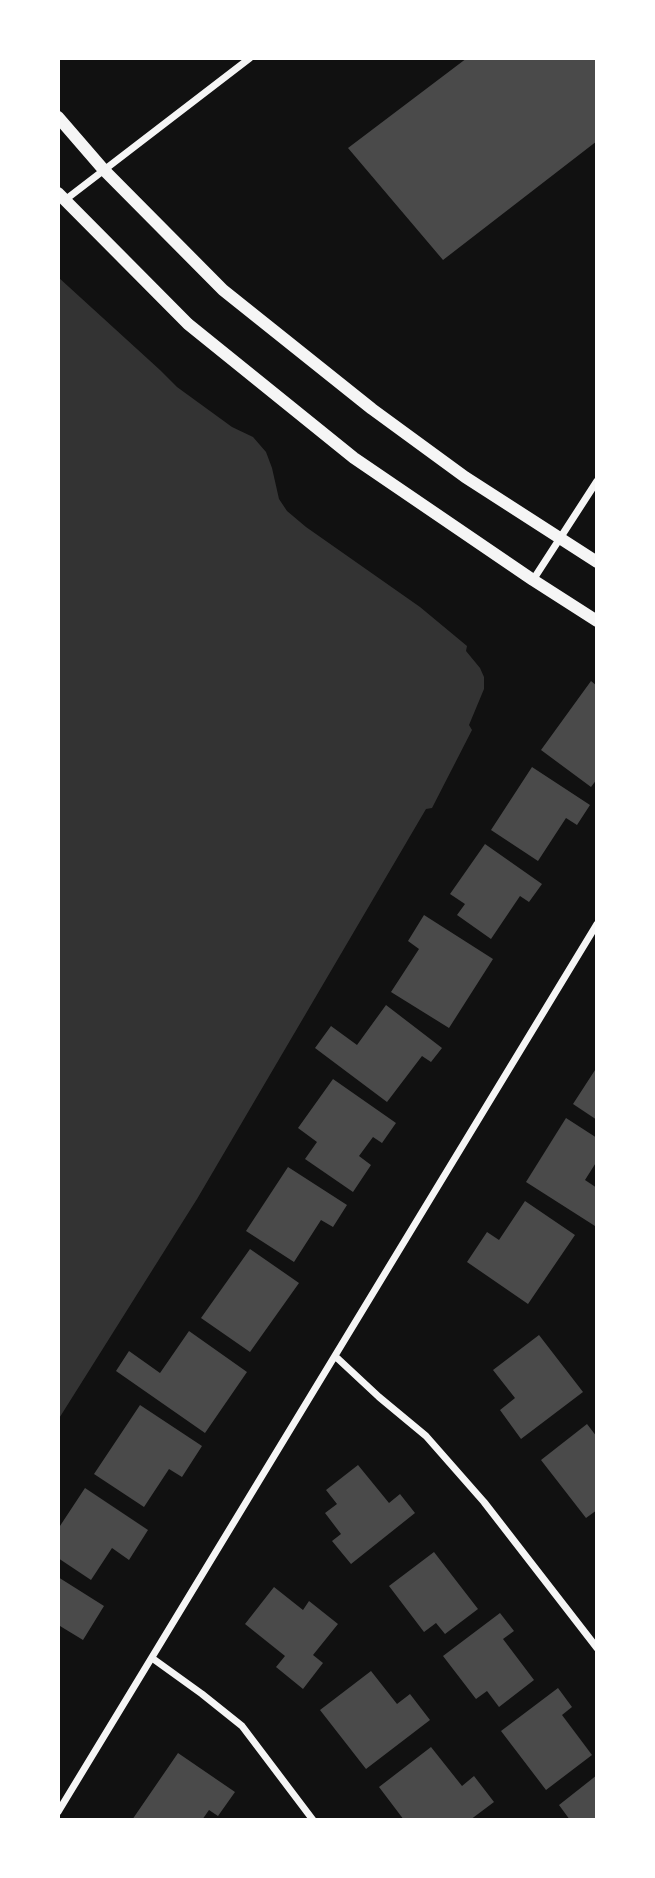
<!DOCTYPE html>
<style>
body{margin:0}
#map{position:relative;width:655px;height:1878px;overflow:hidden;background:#111;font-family:Commissioner,sans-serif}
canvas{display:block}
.frame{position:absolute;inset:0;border:60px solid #fff;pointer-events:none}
</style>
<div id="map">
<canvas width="655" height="1878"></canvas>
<div class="frame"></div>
</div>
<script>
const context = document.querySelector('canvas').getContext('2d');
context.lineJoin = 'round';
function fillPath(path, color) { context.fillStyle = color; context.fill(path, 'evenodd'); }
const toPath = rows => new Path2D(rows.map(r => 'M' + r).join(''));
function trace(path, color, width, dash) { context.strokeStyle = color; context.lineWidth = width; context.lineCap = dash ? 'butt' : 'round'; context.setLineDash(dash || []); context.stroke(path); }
const water = toPath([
 [58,277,160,370,177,387,232,427,253,437,266,452,272,468,279,499,287,511,306,527,420,607,467,646,466,651,480,668,484,677,484,689,469,725,472,730,432,808,426,809,197,1199,58,1420]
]);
const building = toPath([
 [467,58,597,58,597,141,443,260,348,148],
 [591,681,597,686,597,779,591,787,541,750],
 [532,767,590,805,577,825,566,818,538,861,491,830],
 [485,844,542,884,529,902,520,896,491,939,457,915,465,904,450,894],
 [424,915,493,959,449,1028,391,992,419,949,408,941],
 [386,1005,442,1048,431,1062,422,1056,387,1102,315,1048,331,1026,357,1045],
 [597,1067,597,1120,573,1104],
 [333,1079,396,1123,382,1143,373,1137,359,1156,371,1165,353,1192,305,1159,317,1142,298,1128],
 [566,1118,597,1138,597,1161,585,1180,597,1188,597,1222,595,1226,526,1182],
 [288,1167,347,1205,333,1227,321,1220,294,1262,246,1231],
 [525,1201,575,1235,528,1304,467,1262,487,1232,499,1240],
 [250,1249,299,1283,250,1352,201,1318],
 [189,1331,247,1372,205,1433,116,1371,129,1351,160,1373],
 [539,1335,583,1392,521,1439,500,1410,515,1398,493,1370],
 [140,1405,202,1446,182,1477,169,1469,144,1507,94,1474],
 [587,1424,597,1437,597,1510,586,1518,541,1460],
 [358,1465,389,1503,400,1494,415,1513,351,1564,332,1541,341,1534,325,1513,337,1504,326,1490],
 [85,1488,148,1530,129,1560,112,1548,91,1580,58,1558,58,1529],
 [434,1552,478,1609,445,1634,436,1623,424,1632,389,1586],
 [58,1577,104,1606,83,1640,60,1626,58,1629],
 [274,1587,303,1610,309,1601,338,1624,313,1655,323,1663,303,1689,276,1667,285,1656,245,1624],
 [500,1613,514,1631,503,1639,534,1680,499,1707,487,1691,476,1699,443,1656],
 [371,1671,397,1704,410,1694,430,1720,366,1769,320,1710],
 [558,1688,572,1707,562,1715,592,1755,546,1790,501,1731],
 [431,1747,462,1786,474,1776,494,1802,470,1820,404,1820,379,1787],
 [178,1753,235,1792,218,1816,209,1810,202,1820,132,1820],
 [597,1775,597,1820,570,1820,559,1805]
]);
const minor = toPath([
 [65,200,250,58],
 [533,580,597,481],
 [335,1356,379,1397,426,1436,484,1502,597,1648],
 [152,1658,202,1694,242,1726,313,1820],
 [58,1812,597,924]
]);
const tertiary = toPath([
 [58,117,103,169,223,290,372,409,465,477,597,562],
 [58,193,188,324,354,458,533,580,597,621]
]);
fillPath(water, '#333');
fillPath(building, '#4a4a4a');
trace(minor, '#f5f5f5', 7);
trace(tertiary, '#f5f5f5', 12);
</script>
